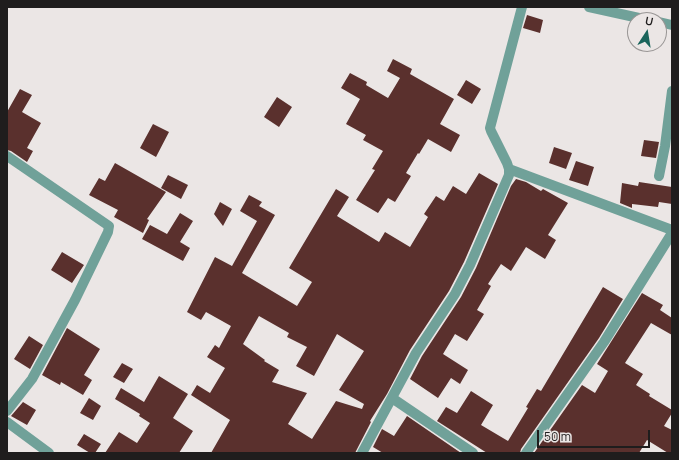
<!DOCTYPE html>
<style>
body{margin:0}
#map{position:relative;width:679px;height:460px;overflow:hidden;background:#ebe6e5;font-family:Manrope,sans-serif}
canvas{display:block}
.frame{position:absolute;inset:0;border:8px solid #1f1d1d;pointer-events:none}
.north{position:absolute;left:627px;top:12px;width:40px;height:40px;box-sizing:border-box;background:#ebe6e5;border:1px solid #999695;border-radius:50%;rotate:12deg;font-size:11px;font-weight:700;line-height:16px;text-align:center;color:#1f1d1d}
.north::after{content:'';display:block;margin:auto;width:14px;height:18px;background:#1a645b;clip-path:polygon(50% 0,100% 100%,50% 72%,0 100%)}
.scale{position:absolute;left:537px;top:430px;width:113px;height:18px;box-sizing:border-box;border:2px solid #1f1d1d;border-top:0;padding-left:5px;font-size:12px;line-height:14px;white-space:nowrap;color:#1f1d1d;-webkit-text-stroke:3px #ebe6e5;paint-order:stroke}
</style>
<div id="map">
<canvas width="679" height="460"></canvas>
<div class="frame"></div>
<div class="north">U</div>
<div class="scale">50 m</div>
</div>
<script>
const context = document.querySelector('canvas').getContext('2d');
context.lineJoin = 'round';
function fillPath(path, color) { context.fillStyle = color; context.fill(path, 'evenodd'); }
const toPath = rows => new Path2D(rows.map(r => 'M' + r).join(''));
function trace(path, color, width, dash) { context.strokeStyle = color; context.lineWidth = width; context.lineCap = dash ? 'butt' : 'round'; context.setLineDash(dash || []); context.stroke(path); }
const building = toPath([
 [527,15,543,20,540,33,523,28],
 [393,59,412,69,410,74,454,99,440,124,460,135,451,152,428,139,419,154,418,153,406,173,411,176,395,202,388,198,378,213,356,200,375,170,372,169,383,151,363,140,366,135,346,124,360,99,341,88,350,73,367,82,366,85,388,98,400,78,387,71],
 [466,80,481,89,472,104,457,95],
 [20,89,32,95,22,112,41,123,27,148,33,151,27,162,11,151,7,150,7,112],
 [277,97,292,107,279,127,264,117],
 [153,124,169,132,156,157,140,148],
 [644,140,659,142,656,158,641,156],
 [554,147,572,153,566,169,549,163],
 [576,161,594,167,588,186,569,180],
 [115,163,166,192,147,219,149,220,143,233,114,217,118,210,89,195,99,178,105,181],
 [479,173,498,184,464,262,449,291,410,350,387,394,370,421,371,422,355,453,211,453,230,420,191,395,197,385,210,393,225,368,207,357,215,345,219,348,231,326,206,312,201,320,187,312,215,257,232,266,257,221,240,211,249,195,262,202,259,206,275,215,242,273,297,306,312,282,289,268,336,189,349,197,337,216,379,242,385,232,410,247,428,217,424,214,436,196,444,201,453,186,466,194],
 [259,316,289,333,287,337,307,347,296,366,314,376,337,334,364,351,339,390,364,404,362,409,336,401,312,439,288,424,307,393,272,382,279,370,264,361,265,360,243,344],
 [168,175,188,185,181,199,161,188],
 [516,179,526,182,541,191,543,189,568,203,548,235,556,240,545,259,526,247,511,271,501,264,488,284,491,286,477,310,484,314,467,341,455,334,443,354,468,370,460,384,451,378,438,398,410,379,422,356,461,297,476,268,511,186],
 [639,182,672,187,672,204,659,202,658,207,632,204,632,208,620,203,622,183,638,186],
 [220,202,232,209,223,226,214,214],
 [180,213,193,221,180,242,190,248,183,261,142,239,150,225,167,234],
 [62,252,84,265,72,283,51,270],
 [603,287,623,299,599,338,521,449,520,453,487,453,437,421,446,407,457,413,471,391,493,405,481,425,508,441,528,408,526,407,537,389,541,391],
 [642,293,663,305,660,310,672,318,672,335,651,323,625,363,643,374,636,385,650,394,649,396,672,410,672,413,664,426,672,430,672,453,668,453,647,440,639,453,534,453,582,385,595,393,608,371,597,364],
 [67,328,100,349,84,375,92,380,83,395,61,382,60,385,42,375],
 [29,336,43,345,30,369,14,359],
 [122,363,133,369,124,383,113,377],
 [159,376,188,394,173,418,193,431,179,453,105,453,119,432,137,443,150,423,139,416,140,414,115,399,121,388,144,402],
 [89,398,101,406,93,420,80,413],
 [23,402,36,410,27,425,11,416],
 [407,416,461,453,383,453,373,447,382,429,394,436],
 [84,434,101,444,95,453,90,453,77,445]
]);
const street = toPath([
 [589,7,648,20],
 [659,22,672,25],
 [7,156,109,226,108,232,75,300,32,379,7,411],
 [509,169,672,230],
 [659,176,665,146,672,91],
 [392,398,473,453],
 [7,422,49,453],
 [362,453,416,353,455,294,470,265,509,175,509,169,507,163,491,131,490,128,522,7],
 [526,453,604,342,672,233]
]);
fillPath(building, '#5a302d');
trace(street, '#70a199', 10);
</script>
